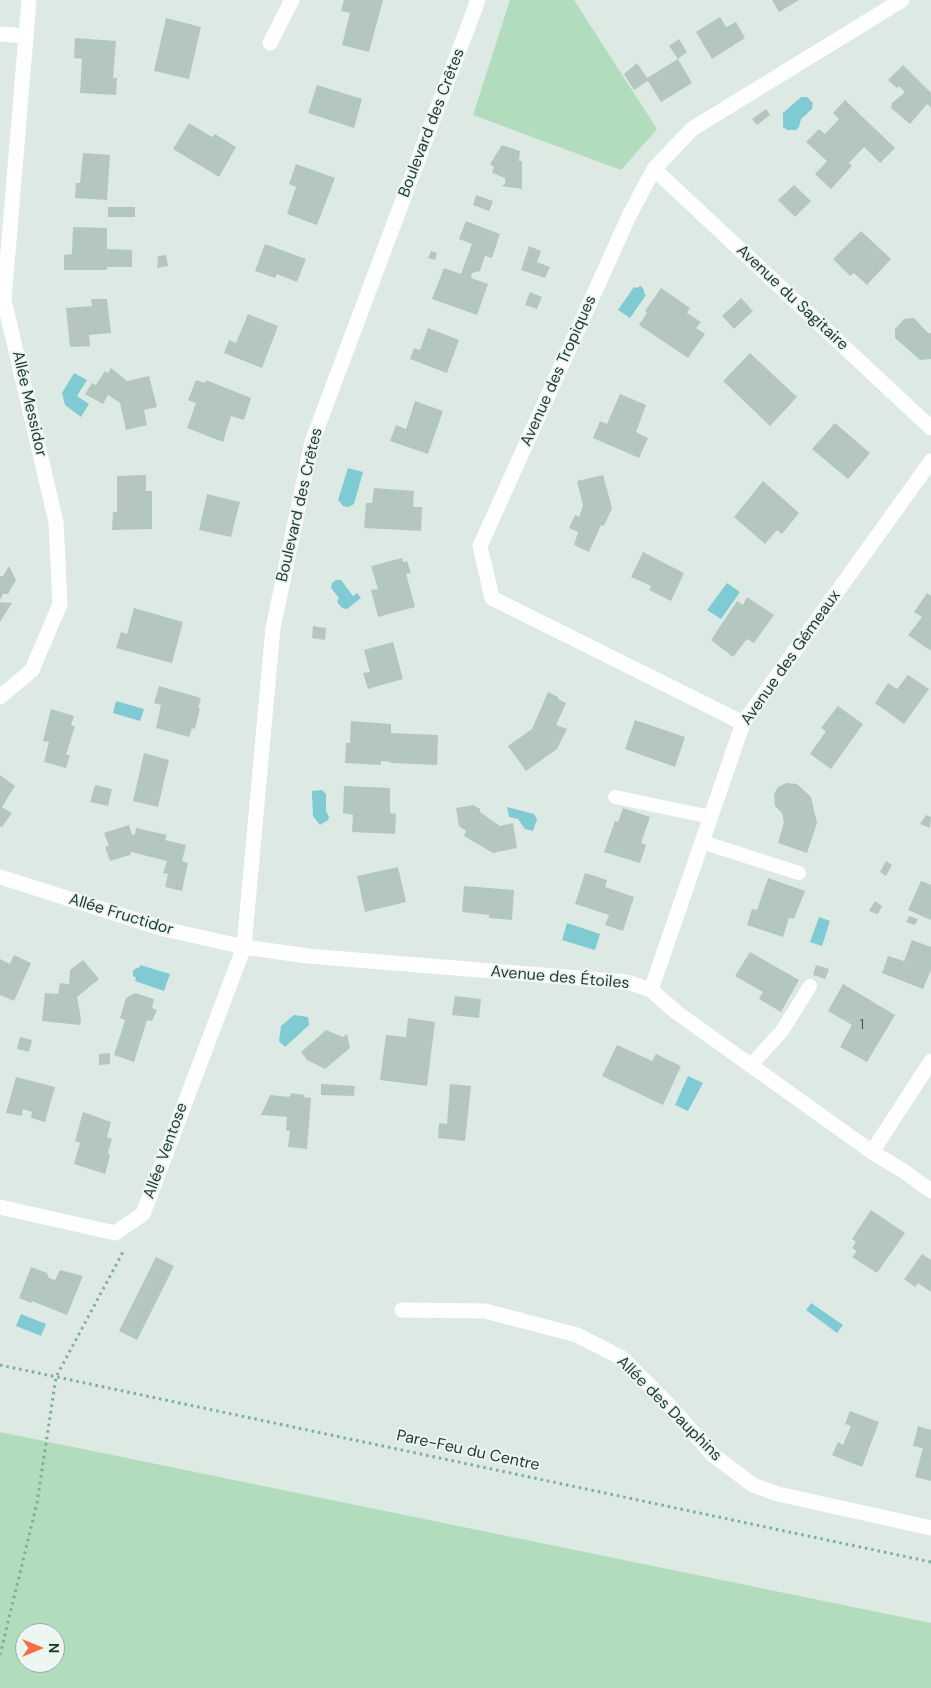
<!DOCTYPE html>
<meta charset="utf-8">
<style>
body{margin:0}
#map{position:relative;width:931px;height:1688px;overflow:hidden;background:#dceae3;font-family:"DM Sans",sans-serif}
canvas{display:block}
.north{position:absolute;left:15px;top:1623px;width:50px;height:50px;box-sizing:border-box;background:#ecf6f1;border:1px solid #99aba4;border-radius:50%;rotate:90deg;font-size:14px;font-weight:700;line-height:20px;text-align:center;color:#1d3a31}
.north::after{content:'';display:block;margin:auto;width:18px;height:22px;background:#fd6b47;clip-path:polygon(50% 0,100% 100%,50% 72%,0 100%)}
</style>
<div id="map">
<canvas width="931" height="1688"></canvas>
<div class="north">N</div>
</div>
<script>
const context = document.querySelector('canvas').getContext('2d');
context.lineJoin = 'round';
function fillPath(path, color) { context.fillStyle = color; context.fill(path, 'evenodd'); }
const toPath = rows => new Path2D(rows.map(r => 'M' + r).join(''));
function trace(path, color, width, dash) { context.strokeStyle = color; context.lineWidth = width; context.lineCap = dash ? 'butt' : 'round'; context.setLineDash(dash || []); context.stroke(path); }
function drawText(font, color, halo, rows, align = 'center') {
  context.font = font + ' "DM Sans",sans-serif'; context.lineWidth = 4; context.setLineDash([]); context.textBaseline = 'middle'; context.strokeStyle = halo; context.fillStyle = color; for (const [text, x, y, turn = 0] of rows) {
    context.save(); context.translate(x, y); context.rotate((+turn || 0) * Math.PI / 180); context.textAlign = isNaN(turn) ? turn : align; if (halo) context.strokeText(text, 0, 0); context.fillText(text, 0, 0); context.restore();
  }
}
const green = toPath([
 [510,0,574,0,657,129,621,170,473,115],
 [0,1432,931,1623,931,1688,0,1688],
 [25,1633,55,1633,55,1663,25,1663]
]);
const water = toPath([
 [801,97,807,97,813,103,812,109,801,119,799,127,796,130,787,130,783,127,783,113],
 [641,286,644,290,644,293,646,295,630,318,618,310,634,287,636,288],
 [74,373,87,380,77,396,89,404,81,417,65,405,62,393],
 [348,468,363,472,354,504,348,507,343,506,338,500],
 [336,580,341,580,353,596,357,593,361,598,347,609,342,608,337,602,339,598,331,588,332,583],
 [727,583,740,592,721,619,707,610],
 [116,701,144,709,140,721,113,713],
 [322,790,326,794,326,811,329,817,328,820,320,825,313,816,312,795,312,791],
 [507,807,534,814,537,819,533,831,525,829,518,819,509,817],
 [819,917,830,921,822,946,810,942],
 [567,923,600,934,595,950,562,940],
 [140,965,170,974,164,991,135,981,136,978,133,976,133,970,140,967],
 [294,1015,308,1017,309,1025,285,1047,279,1041,281,1026],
 [688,1076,703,1083,688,1111,675,1105],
 [811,1303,843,1325,837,1333,806,1310],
 [21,1314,46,1324,41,1336,16,1326]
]);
const building = toPath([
 [344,0,383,0,369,52,342,45,350,13,341,11],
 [772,0,799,0,779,12],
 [720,17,726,27,736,22,745,38,712,59,696,32],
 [166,18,201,27,189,79,154,71],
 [75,38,116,41,113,78,117,78,116,95,80,93,82,59,74,58],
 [679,39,687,52,678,59,669,46],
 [678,59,692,83,661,102,648,81,634,90,624,74,637,63,647,78],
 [903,65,931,93,931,108,927,104,910,124,891,108,892,103,903,94,904,91,899,86,897,88,888,80],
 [317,85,362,99,354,128,308,113],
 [845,100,895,148,880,163,864,147,849,163,852,166,831,189,815,174,827,161,806,142,819,129,825,134,839,119,833,113],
 [766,109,770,115,757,125,752,119],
 [189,123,212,137,215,134,236,147,219,177,173,149],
 [502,145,520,151,519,161,522,161,522,189,501,186,505,184,505,178,492,173,494,167,490,164],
 [83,153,110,155,107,200,75,198,76,183,80,183],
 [296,164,335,178,317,225,287,214,296,187,289,184],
 [794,185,811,201,795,217,778,200],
 [476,195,493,201,489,211,473,205],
 [108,207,135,207,135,217,108,217],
 [466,221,500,234,492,258,485,256,480,271,472,273,471,278,488,284,477,315,432,299,444,268,461,274,472,244,459,239],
 [73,227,107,228,107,249,132,250,132,267,107,267,107,270,64,270,64,255,72,254],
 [861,231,891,259,867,285,854,273,850,276,833,259],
 [265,244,306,259,297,282,277,274,275,278,255,271],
 [529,246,541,251,537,262,550,267,545,278,521,270],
 [431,251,437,253,435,260,428,258],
 [166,255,168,266,157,268,158,256],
 [661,288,690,308,687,313,701,322,696,328,705,334,688,358,639,325,647,313,645,311],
 [530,292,542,297,537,309,525,305],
 [741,298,753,311,734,329,722,316],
 [91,299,107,299,111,333,89,335,90,346,70,347,66,308,92,306],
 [248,314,278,326,262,368,224,353,229,340,236,343],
 [914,318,928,333,931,333,931,359,920,360,895,338,895,329,904,319],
 [428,328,459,340,447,373,410,359,414,348,420,350],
 [750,353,797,397,770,426,723,381],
 [111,368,127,381,149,376,157,407,144,410,147,425,126,430,120,403,108,395,103,404,85,394,92,383,96,385,105,371,108,373],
 [196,380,205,383,206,380,251,398,244,420,231,416,223,442,187,428,196,403,188,400],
 [620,394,646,405,636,432,648,438,639,458,593,438,600,421,607,424],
 [415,401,443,411,428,454,390,441,396,425,406,429],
 [835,423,870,453,848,479,812,449],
 [146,475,146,491,152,491,152,529,112,530,113,512,117,512,117,476],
 [603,475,612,508,604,526,601,525,589,552,574,545,578,532,569,528,575,515,579,517,583,506,577,481],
 [763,481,799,513,782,534,777,530,765,544,734,517],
 [374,488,414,491,413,507,422,507,421,531,364,528,366,503,372,503],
 [207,494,240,502,231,537,199,530],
 [643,552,684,573,671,601,649,590,651,586,631,577],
 [402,558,403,562,407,561,411,573,406,574,415,607,378,617,371,590,378,589,371,566],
 [9,566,16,580,8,594,3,594,0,600,0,576,3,576],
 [927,593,931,596,931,651,908,635,922,617,914,612],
 [747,597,774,615,754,643,747,639,733,657,711,640,737,601,743,605],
 [0,602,12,603,0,622],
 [134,608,183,622,172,663,116,648,121,632,127,634],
 [313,626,326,628,325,640,312,638],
 [393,642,403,679,368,689,363,673,370,672,364,650],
 [908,675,929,689,904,724,875,703,888,683,897,689],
 [159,686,201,698,198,708,200,708,195,729,192,728,189,737,156,728,161,705,154,703],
 [548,692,558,697,558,699,566,703,556,725,567,729,557,749,526,771,508,746,532,729],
 [838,706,863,724,831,769,810,754,826,731,821,728],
 [51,709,74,716,71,726,75,726,66,755,70,755,66,768,44,762,49,742,43,741],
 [635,720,685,737,675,767,625,749],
 [351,721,391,724,391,733,438,735,437,765,391,763,391,762,381,761,381,765,345,763,346,743,350,743],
 [144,753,169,760,158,807,133,801],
 [0,775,15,786,2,807,12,813,2,827,0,826],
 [787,783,797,784,811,797,817,823,807,853,778,843,784,822,782,813,775,806,774,794,778,787],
 [95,785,112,789,108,806,90,802],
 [344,786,390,788,390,813,396,814,395,834,352,832,353,815,343,813],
 [473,805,480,809,480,812,500,826,513,823,517,848,493,853,464,836,466,831,459,826,456,808],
 [623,808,650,817,641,843,646,845,640,863,604,852,615,821,618,822],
 [926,815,931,817,930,828,920,824],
 [129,825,132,835,135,834,136,828,167,835,165,840,186,845,182,861,188,863,182,891,165,887,168,874,163,873,167,861,131,852,130,855,110,861,105,847,109,846,104,833],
 [886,861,892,865,886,876,880,872],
 [398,867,406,902,365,912,357,876],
 [585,873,607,880,605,887,634,897,623,931,605,925,609,915,575,904],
 [768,878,805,891,794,919,789,918,783,937,747,925,752,909,757,910],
 [921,881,931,885,931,920,908,910],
 [464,886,514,890,512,920,489,918,489,915,462,912],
 [875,901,882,906,878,914,869,911],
 [909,916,918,919,915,925,906,922],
 [912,940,931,947,931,970,923,989,882,973,888,956,904,961],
 [750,952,799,980,781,1012,759,999,763,992,735,976],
 [14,955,31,963,14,1001,0,995,0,959,10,964],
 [83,960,99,979,77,997,81,1019,80,1025,42,1021,45,993,58,994,60,983,69,984,70,970],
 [816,965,829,969,825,979,813,975],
 [843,984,895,1015,867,1062,840,1047,852,1025,828,1011],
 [135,993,154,999,152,1008,157,1010,152,1021,147,1020,134,1062,114,1055,125,1020,120,1018,126,998],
 [455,996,481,999,479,1018,452,1015],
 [408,1018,435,1022,427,1086,380,1080,386,1035,406,1037],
 [326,1030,343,1037,347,1034,350,1048,325,1069,307,1060,301,1052],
 [20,1037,32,1040,29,1052,17,1049],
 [617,1045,652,1061,656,1054,681,1066,663,1105,602,1076],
 [110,1053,110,1064,99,1065,99,1054],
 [16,1077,55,1087,45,1122,31,1118,32,1112,23,1109,22,1116,6,1113],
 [321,1084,355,1086,354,1096,321,1095],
 [450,1084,471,1086,465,1141,438,1138,439,1123,447,1124],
 [292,1093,305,1095,304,1097,311,1098,307,1149,288,1147,290,1131,286,1130,287,1117,261,1115,270,1095,289,1097],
 [83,1112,111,1122,107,1137,112,1139,108,1152,110,1156,105,1174,74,1164,80,1143,75,1141],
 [871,1210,905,1233,877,1273,852,1257,857,1251,852,1248,856,1242,852,1239],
 [922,1254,931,1260,931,1292,918,1283,915,1287,904,1279],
 [156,1257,174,1266,137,1340,119,1331],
 [31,1267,47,1273,49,1278,55,1280,60,1270,83,1276,67,1315,32,1301,31,1303,19,1298],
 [850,1411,879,1422,862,1467,832,1455,838,1442,843,1445,851,1426,845,1424],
 [918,1426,931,1430,931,1481,915,1477,923,1448,913,1446]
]);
const path = toPath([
 [0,1365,931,1562],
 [0,1655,37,1503,56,1377,124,1250]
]);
const service = toPath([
 [615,797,711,817],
 [702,842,799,873],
 [751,1065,782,1031,810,986]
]);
const minor = toPath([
 [0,34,26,36],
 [270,43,292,0],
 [654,169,931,428],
 [0,697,32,670,60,604,56,522,4,300,29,0],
 [743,723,492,598,480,546,629,216,654,169,692,129,902,0],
 [0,877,164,929,244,947,308,956,627,982,651,990,676,1012,872,1152,905,1172,931,1191],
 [651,990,743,723,931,461],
 [872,1152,931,1061],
 [0,1207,115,1233,143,1214,244,947,273,628,312,442,478,0],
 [402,1310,485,1311,577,1335,622,1358,667,1403,713,1455,753,1485,778,1494,931,1528]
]);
const numberNames = [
 ["1",862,1025]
];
const streetNames = [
 ["Boulevard des Crêtes",432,123,-69],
 ["Avenue du Sagitaire",792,298,43],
 ["Avenue des Tropiques",559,371,-66],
 ["Allée Messidor",29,404,77],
 ["Boulevard des Crêtes",300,505,-77],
 ["Avenue des Gémeaux",791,658,-55],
 ["Allée Fructidor",121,915,17],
 ["Avenue des Étoiles",560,978,5],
 ["Allée Ventose",166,1151,-70],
 ["Allée des Dauphins",669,1409,45],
 ["Pare-Feu du Centre",468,1451,12]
];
fillPath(green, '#b2ddbc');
fillPath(water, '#7ecbd4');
fillPath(building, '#b4c7bf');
trace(path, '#7ab09c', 3, [2.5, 4]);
trace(service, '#fff', 14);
trace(minor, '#fff', 15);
drawText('14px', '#435d54', null, numberNames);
drawText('16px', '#1d3a31', '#ecf6f1', streetNames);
</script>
